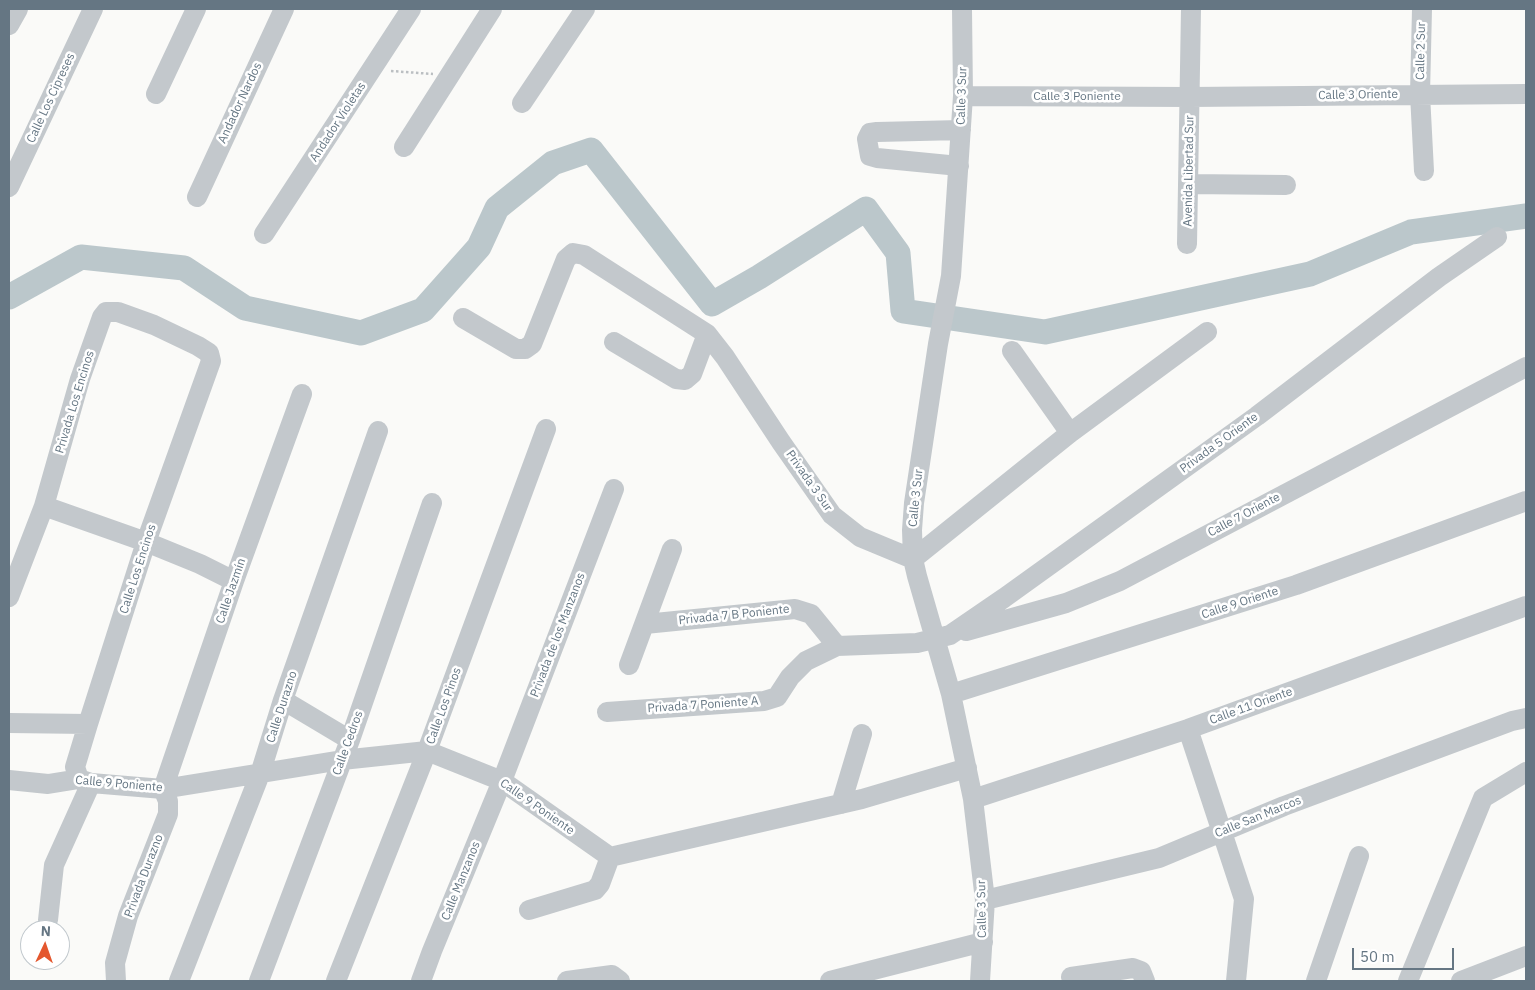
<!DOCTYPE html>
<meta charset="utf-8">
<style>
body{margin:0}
#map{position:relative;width:1535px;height:990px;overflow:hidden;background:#fafaf8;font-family:"IBM Plex Sans",sans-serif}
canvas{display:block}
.frame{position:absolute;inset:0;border:10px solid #657683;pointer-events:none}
.north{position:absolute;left:20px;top:920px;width:50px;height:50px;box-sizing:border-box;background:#fff;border:1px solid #c1c8cd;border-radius:50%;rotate:3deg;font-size:14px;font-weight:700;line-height:20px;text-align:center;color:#657683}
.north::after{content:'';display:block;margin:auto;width:18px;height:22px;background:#e4572e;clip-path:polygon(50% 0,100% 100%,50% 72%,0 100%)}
.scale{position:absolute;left:1352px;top:948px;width:102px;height:22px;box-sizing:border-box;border:2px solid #657683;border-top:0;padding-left:6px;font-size:15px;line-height:18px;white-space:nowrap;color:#657683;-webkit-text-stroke:4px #fff;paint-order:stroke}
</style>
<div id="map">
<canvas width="1535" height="990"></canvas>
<div class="frame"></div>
<div class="north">N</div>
<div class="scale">50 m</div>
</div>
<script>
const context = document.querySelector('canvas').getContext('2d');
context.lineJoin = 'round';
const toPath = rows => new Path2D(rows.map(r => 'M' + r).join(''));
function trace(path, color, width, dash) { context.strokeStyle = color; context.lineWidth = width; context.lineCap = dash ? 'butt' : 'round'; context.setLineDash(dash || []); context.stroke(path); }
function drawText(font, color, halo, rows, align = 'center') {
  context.font = font + ' "IBM Plex Sans",sans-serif'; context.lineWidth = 5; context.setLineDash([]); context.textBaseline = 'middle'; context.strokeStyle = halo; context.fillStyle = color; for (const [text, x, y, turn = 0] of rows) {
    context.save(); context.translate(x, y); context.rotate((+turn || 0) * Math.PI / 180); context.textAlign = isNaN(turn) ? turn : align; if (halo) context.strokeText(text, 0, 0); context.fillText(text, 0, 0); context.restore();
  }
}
const river = toPath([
 [9,297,81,257,184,268,245,308,361,333,423,310,479,247,497,208,553,163,591,150,712,304,759,277,866,209,898,253,903,311,1045,332,1310,274,1411,232,1526,216]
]);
const path = toPath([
 [391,71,433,74]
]);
const minor = toPath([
 [962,9,963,96,951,276,938,344,914,503,912,530,913,559,917,576,951,694,973,799,985,900,980,981],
 [1422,9,1420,94,1424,171],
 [9,25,18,9],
 [156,94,196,9],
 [963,96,1190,97,1526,94],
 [522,103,585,9],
 [404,147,492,9],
 [959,166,877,158,870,156,867,139,870,133,877,132,961,130],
 [1188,184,1286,185],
 [9,187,93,9],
 [197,197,284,9],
 [264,234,411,9],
 [1187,244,1191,9],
 [463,318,516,349,525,349,532,344,566,259,573,253,584,255,707,334,725,357,781,442,832,515,860,537,913,559,1070,433,1207,332],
 [614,342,676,379,685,380,692,374,707,334],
 [1012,351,1070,433],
 [44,506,146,542,200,564,234,581],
 [9,597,44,506,80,379,102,317,106,312,118,312,154,325,198,346,209,353,211,361,146,542,88,724,75,767,79,779],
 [645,624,795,609,811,614,837,646],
 [966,631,1066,603,1120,581,1526,367],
 [629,665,672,549],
 [951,694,1296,585,1526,501],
 [283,700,350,740],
 [607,712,764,701,777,697,790,677,806,661,837,646,917,643,950,635,1004,598,1257,416,1439,277,1497,237],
 [9,723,88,724],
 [1188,729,1244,899,1236,981],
 [9,780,48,784,79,779,91,783,163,789,342,760,427,751,502,781,610,857,862,799,967,768],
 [973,799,1188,729,1526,606],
 [841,804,862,734],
 [985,900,1159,858,1284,806,1512,721,1526,718],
 [529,910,595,890,600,884,610,857],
 [48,920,54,865,91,783],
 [1071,977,1133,968,1141,971,1145,981],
 [116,981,115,963,128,916,168,814,168,801,163,789,234,581,302,394],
 [179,981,260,774,283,700,378,431],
 [259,981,350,740,432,503],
 [336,981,427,751,546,429],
 [421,981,432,951,502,781,614,489],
 [567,981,612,975,620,981],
 [830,981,983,942],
 [1316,981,1359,856],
 [1408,981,1483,798,1526,772],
 [1461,981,1526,956]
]);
const streetNames = [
 ["Calle 2 Sur",1421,51,-89],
 ["Calle 3 Oriente",1358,95,-1],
 ["Calle 3 Sur",962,96,-88],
 ["Calle 3 Poniente",1077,97],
 ["Calle Los Cipreses",51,98,-65],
 ["Andador Nardos",240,103,-65],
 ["Andador Violetas",338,122,-57],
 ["Avenida Libertad Sur",1189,171,-89],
 ["Privada Los Encinos",75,402,-73],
 ["Privada 5 Oriente",1219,443,-36],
 ["Privada 3 Sur",809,481,55],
 ["Calle 3 Sur",916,498,-84],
 ["Calle 7 Oriente",1244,515,-28],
 ["Calle Los Encinos",138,569,-72],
 ["Calle Jazmín",231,591,-71],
 ["Calle 9 Oriente",1240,603,-18],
 ["Privada 7 B Poniente",734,615,-6],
 ["Privada de los Manzanos",558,635,-69],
 ["Privada 7 Poniente A",703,705,-4],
 ["Calle Los Pinos",444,706,-70],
 ["Calle 11 Oriente",1251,706,-20],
 ["Calle Durazno",282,707,-72],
 ["Calle Cedros",348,743,-70],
 ["Calle 9 Poniente",119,784,5],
 ["Calle 9 Poniente",537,807,35],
 ["Calle San Marcos",1258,817,-22],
 ["Privada Durazno",144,876,-69],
 ["Calle Manzanos",461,881,-68],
 ["Calle 3 Sur",982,909,-91]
];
trace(river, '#bbc7cb', 25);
trace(path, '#bbbfc2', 2.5, [2.5, 2.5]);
trace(minor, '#c3c8cc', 20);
drawText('12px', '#657683', '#fff', streetNames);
</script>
